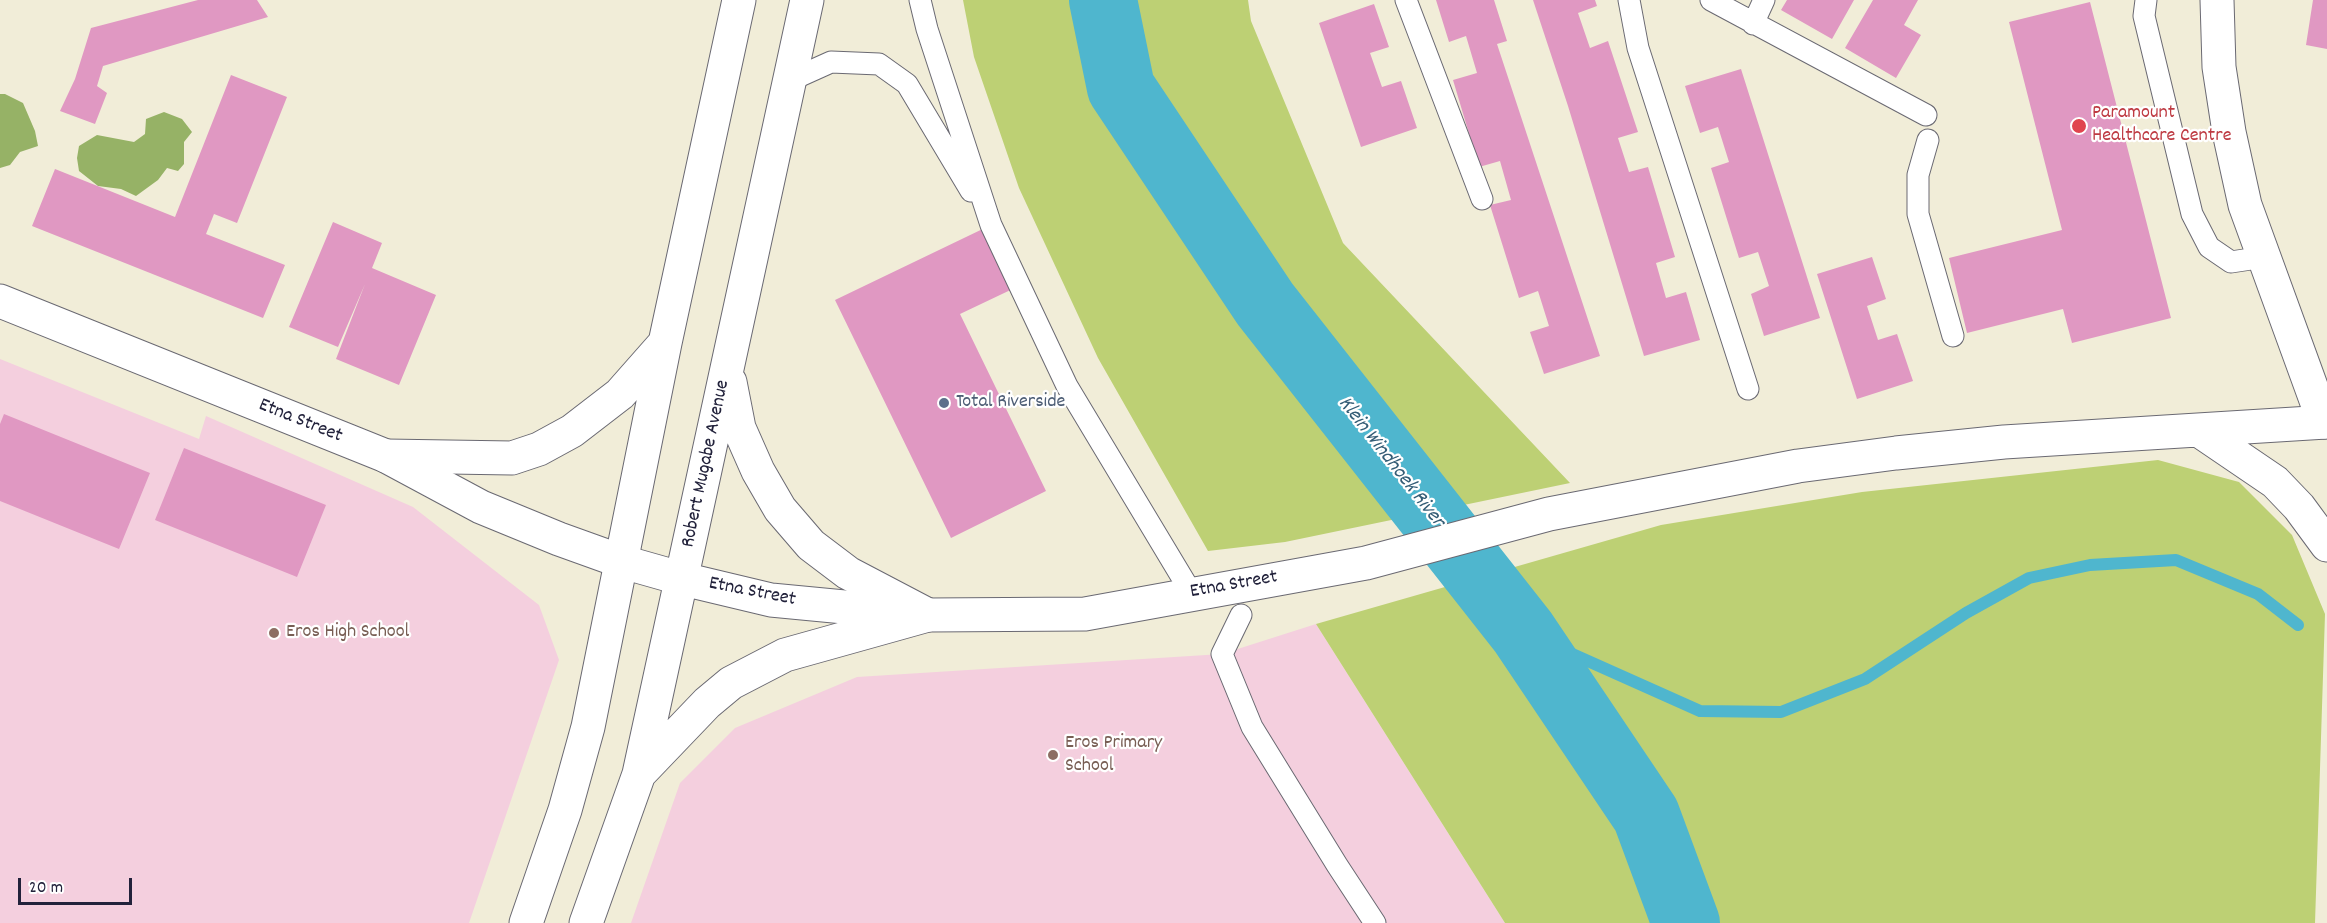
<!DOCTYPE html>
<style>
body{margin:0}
#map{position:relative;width:2327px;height:923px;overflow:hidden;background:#f1edd8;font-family:Dekko,sans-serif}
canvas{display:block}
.scale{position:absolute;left:18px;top:878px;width:114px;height:27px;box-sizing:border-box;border:3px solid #22223b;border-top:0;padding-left:8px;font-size:18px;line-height:21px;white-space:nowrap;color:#22223b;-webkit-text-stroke:4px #fff;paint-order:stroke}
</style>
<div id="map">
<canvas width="2327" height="923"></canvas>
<div class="scale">20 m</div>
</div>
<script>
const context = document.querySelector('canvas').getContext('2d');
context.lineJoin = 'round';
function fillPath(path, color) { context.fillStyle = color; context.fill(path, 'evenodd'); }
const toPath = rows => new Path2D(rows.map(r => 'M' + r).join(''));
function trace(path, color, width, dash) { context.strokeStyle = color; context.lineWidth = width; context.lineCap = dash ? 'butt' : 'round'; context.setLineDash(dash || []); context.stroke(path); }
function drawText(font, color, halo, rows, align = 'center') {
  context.font = font + ' Dekko,sans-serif'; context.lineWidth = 4.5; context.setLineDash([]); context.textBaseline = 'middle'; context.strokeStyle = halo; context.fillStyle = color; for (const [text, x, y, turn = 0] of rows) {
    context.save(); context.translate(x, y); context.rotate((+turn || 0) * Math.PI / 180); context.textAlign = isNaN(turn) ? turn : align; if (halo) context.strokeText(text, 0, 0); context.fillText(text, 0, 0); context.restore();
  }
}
const built = toPath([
 [0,359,199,439,206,416,413,507,539,605,559,660,469,923,0,923],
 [1316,624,1505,923,631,923,680,783,735,728,857,677,1222,654]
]);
const green = toPath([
 [963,0,1248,0,1251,21,1343,243,1570,483,1285,542,1208,551,1098,358,1019,188,974,57],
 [2158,460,2239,482,2292,535,2325,614,2315,923,1505,923,1316,624,1661,525,1862,492]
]);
const forest = toPath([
 [0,94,5,94,23,103,35,131,38,146,20,152,10,165,0,168],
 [164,112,182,119,192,132,184,142,184,164,178,171,167,168,158,180,136,196,121,189,98,186,79,171,77,158,79,146,97,135,134,142,145,134,146,119]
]);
const stream = toPath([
 [1523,632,1700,711,1781,712,1865,679,1966,613,2029,578,2090,565,2176,560,2258,594,2298,625]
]);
const river = toPath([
 [1103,0,1121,88,1265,304,1523,632,1646,815,1686,923]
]);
const building = toPath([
 [198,0,257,0,268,17,103,66,97,86,107,93,95,124,60,111,75,79,91,28],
 [1436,0,1494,0,1507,41,1497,44,1600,356,1544,374,1530,332,1549,326,1538,291,1519,298,1490,205,1511,200,1500,161,1479,167,1453,80,1477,73,1466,36,1449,42],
 [1533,0,1595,0,1597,6,1578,13,1590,48,1608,41,1638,132,1618,138,1629,172,1648,167,1675,257,1656,263,1666,298,1686,292,1700,340,1644,356,1568,106],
 [1787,0,1854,0,1832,39,1781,10],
 [1873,0,1918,0,1904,25,1921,35,1896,78,1845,48],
 [2313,0,2327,0,2327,49,2306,45],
 [2090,2,2171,318,2072,343,2063,309,1967,333,1949,258,2062,230,2009,22],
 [1374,4,1389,47,1370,53,1382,87,1401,81,1417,128,1361,147,1319,23],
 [1741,69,1820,318,1764,336,1751,294,1769,286,1758,252,1739,258,1711,168,1729,162,1718,127,1700,133,1685,86],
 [231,75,287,97,237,223,214,214,206,234,285,265,263,318,32,226,55,169,175,217],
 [333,222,382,243,372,268,436,295,399,385,336,359,365,284,338,347,289,327],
 [991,225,1021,285,960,314,1046,491,951,538,835,300],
 [1872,257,1886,299,1867,306,1878,340,1897,334,1913,381,1857,399,1817,274],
 [4,414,150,473,119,549,0,501,0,424],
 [184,448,326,505,297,577,155,520]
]);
const lane = toPath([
 [920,0,927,29,991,225,1067,386,1192,594],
 [1406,0,1482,199],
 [1629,0,1638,48,1748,389],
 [1711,0,1926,115],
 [2146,0,2144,16,2192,214,2209,247,2231,262,2264,257],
 [1753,24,1764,0],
 [791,80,831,62,879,64,907,84,971,191],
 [1928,140,1918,175,1918,214,1953,336],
 [1241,615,1222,654,1252,727,1337,865,1375,923]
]);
const street = toPath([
 [2217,0,2219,67,2229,132,2245,205,2324,422]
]);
const secondary = toPath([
 [0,301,386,456,481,507,559,539,623,562,683,579,771,600,928,615,1085,614,1366,563,1549,514,1798,466,1896,453,2004,442,2327,422],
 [2200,431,2275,482,2299,507,2327,545]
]);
const primary = toPath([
 [730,382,739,428,758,471,780,509,811,545,848,573,928,615],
 [386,456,512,458,539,449,572,431,620,394,665,343],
 [639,774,707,703,731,683,785,655,928,615],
 [526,923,565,810,588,727,665,343,739,0],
 [586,923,639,774,807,0]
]);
const markers = [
 [2079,126,8,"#e0444e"],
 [944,403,6,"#5c6f8a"],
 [274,633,6,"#8d6e63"],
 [1053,755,6,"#8d6e63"]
];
const healthNames = [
 ["Paramount",2092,114],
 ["Healthcare Centre",2092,137]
];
const serviceNames = [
 ["Total Riverside",956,403]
];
const streetNames = [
 ["Etna Street",300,422,22],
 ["Robert Mugabe Avenue",707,464,-78],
 ["Etna Street",1234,586,-10],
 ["Etna Street",752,593,11]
];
const educationNames = [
 ["Eros High School",286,633],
 ["Eros Primary",1065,744],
 ["School",1065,767]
];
const waterNames = [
 ["Klein Windhoek River",1390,463,52]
];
fillPath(built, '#f4cfde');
fillPath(green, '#bdd074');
fillPath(forest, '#96b266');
trace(stream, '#4fb6ce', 12);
trace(river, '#4fb6ce', 68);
fillPath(building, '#e098c2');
trace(lane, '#6a6972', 23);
trace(street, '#6a6972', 35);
trace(secondary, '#6a6972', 35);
trace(primary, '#6a6972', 35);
trace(lane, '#fff', 21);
trace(street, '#fff', 33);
trace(secondary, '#fff', 33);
trace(primary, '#fff', 33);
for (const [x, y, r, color] of markers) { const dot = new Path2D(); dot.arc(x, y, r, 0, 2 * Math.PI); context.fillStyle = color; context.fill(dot); trace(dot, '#fff', 2); }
drawText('20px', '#be3a42', '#fff', healthNames, 'left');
drawText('20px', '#4e5e75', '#fff', serviceNames, 'left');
drawText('20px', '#22223b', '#fff', streetNames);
drawText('20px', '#785e54', '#fff', educationNames, 'left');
drawText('italic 21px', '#345d76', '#fff', waterNames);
</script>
